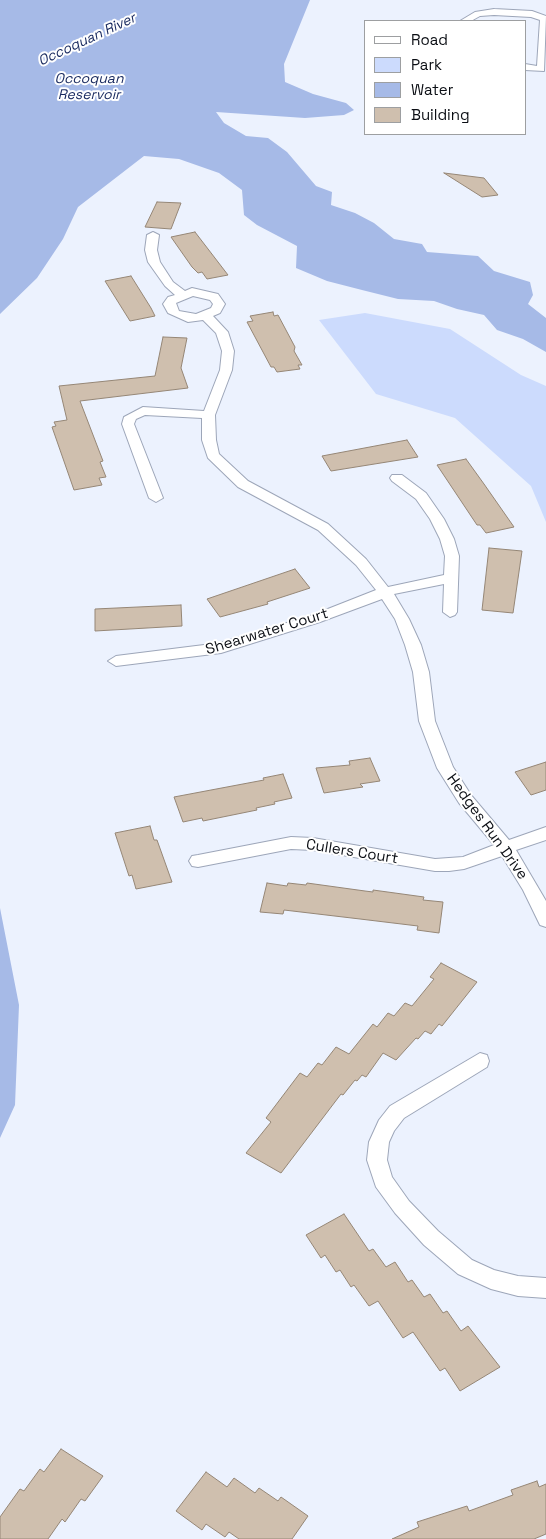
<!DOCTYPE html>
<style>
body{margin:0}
#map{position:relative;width:546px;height:1539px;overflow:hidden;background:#ecf2fe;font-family:"Space Grotesk",sans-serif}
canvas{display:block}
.legend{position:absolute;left:364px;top:20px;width:162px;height:115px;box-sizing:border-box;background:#fff;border:1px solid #9d9fa1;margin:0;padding:6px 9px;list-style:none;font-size:15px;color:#0b0e14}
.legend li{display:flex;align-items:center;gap:10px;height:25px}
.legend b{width:25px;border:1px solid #9d9fa1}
</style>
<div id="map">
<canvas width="546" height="1539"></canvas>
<ul class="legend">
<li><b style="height:6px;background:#fff"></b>Road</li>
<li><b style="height:14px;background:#ccdbfd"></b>Park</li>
<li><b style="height:14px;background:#a6bae7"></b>Water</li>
<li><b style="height:14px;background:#cfbfae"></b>Building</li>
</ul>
</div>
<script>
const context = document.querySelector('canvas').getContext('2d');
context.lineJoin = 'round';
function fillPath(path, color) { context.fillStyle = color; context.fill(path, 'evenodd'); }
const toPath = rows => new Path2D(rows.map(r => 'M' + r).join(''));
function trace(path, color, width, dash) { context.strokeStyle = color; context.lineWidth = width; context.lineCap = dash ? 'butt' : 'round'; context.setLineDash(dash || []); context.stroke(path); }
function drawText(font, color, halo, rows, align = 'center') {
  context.font = font + ' "Space Grotesk",sans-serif'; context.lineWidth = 4; context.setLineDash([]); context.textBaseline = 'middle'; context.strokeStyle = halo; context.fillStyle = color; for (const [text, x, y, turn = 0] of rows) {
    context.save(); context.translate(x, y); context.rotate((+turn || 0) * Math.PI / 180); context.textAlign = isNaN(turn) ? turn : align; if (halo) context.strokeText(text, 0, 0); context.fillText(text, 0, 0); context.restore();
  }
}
const green = toPath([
 [365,313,450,329,521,375,546,386,546,522,531,486,455,418,376,394,319,320]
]);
const water = toPath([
 [0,0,310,0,284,64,285,82,313,94,346,103,354,110,344,115,305,118,216,112,224,123,246,136,268,138,287,152,316,186,332,192,331,205,355,213,374,223,394,239,422,244,427,252,478,256,494,271,530,282,533,295,528,304,546,318,546,352,523,339,497,330,484,315,457,309,434,301,398,299,362,290,327,281,296,268,297,246,257,225,244,215,242,190,219,173,179,159,144,156,78,207,63,239,37,278,0,314],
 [0,908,19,1005,15,1105,0,1138]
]);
const building = toPath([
 [444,173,484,178,498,195,482,197,444,173],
 [157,202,181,203,171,229,145,227,157,202],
 [195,232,228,275,207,279,202,272,198,273,192,267,171,237,195,232],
 [131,276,151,308,155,316,130,321,105,281,131,276],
 [273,312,274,316,278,315,295,347,294,351,302,365,298,365,300,369,277,372,274,367,271,367,247,322,253,321,250,316,273,312],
 [163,337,187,338,181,368,188,388,80,401,103,461,100,462,106,477,99,478,102,485,74,490,52,427,56,426,54,422,67,420,59,386,155,376,163,337],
 [407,440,418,457,331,471,322,456,407,440],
 [466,459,484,484,514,527,486,533,480,525,477,525,437,465,466,459],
 [489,548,522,551,513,613,482,610,489,548],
 [295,569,310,588,267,602,268,604,220,617,207,599,295,569],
 [181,605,182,626,95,631,95,609,181,605],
 [370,758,380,781,360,784,363,787,324,793,316,768,350,765,349,761,370,758],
 [546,762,546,790,531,795,515,772,546,762],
 [283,774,292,798,274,802,275,804,256,808,257,810,203,821,202,818,183,822,174,797,264,780,263,778,283,774],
 [150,826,154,840,157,840,172,882,136,889,132,875,129,876,115,833,150,826],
 [267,883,287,886,288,883,306,885,307,883,365,891,373,892,373,890,424,897,423,900,443,902,439,933,417,930,418,926,360,919,284,910,283,914,260,912,267,883],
 [441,963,477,982,442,1026,439,1024,431,1034,425,1031,418,1039,416,1038,396,1060,383,1053,366,1077,362,1075,357,1081,355,1080,343,1095,341,1094,281,1173,246,1153,271,1122,266,1118,300,1073,307,1077,318,1063,322,1065,336,1047,349,1054,373,1024,377,1027,388,1013,394,1016,405,1003,412,1006,434,979,430,977,441,963],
 [344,1214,369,1251,373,1249,386,1267,395,1262,408,1282,412,1280,424,1297,430,1294,443,1313,447,1311,461,1331,468,1326,500,1367,460,1391,445,1368,440,1371,413,1332,403,1338,378,1301,369,1306,354,1285,351,1287,340,1270,336,1272,325,1255,321,1258,306,1235,344,1214],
 [61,1449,103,1476,85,1501,81,1499,65,1522,62,1519,48,1539,0,1539,0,1517,20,1489,24,1491,40,1469,44,1472,61,1449],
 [206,1472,227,1487,234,1478,255,1493,259,1488,278,1501,281,1497,308,1516,292,1539,239,1539,229,1532,225,1537,206,1524,202,1530,176,1511,206,1472],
 [537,1481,539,1487,546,1484,546,1534,534,1539,392,1539,419,1527,417,1522,467,1506,469,1511,513,1495,511,1490,537,1481]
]);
const minor = toPath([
 [494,9,532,11,546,16,544,71,525,70,525,64,537,66,540,20,531,17,494,15,480,16,471,21,460,21,475,12,494,9],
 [153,232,159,235,157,250,160,262,173,282,185,291,192,288,218,294,225,304,220,313,213,316,228,332,234,351,232,370,215,415,216,440,219,454,248,481,328,524,366,559,388,587,444,575,445,556,440,539,430,519,416,499,392,481,390,478,392,475,402,475,426,493,444,519,454,539,459,556,457,612,455,615,450,617,443,612,444,584,394,594,409,619,421,645,429,672,435,721,453,767,471,795,509,840,546,827,546,840,516,850,546,901,546,927,540,925,523,890,502,856,464,869,449,871,435,871,313,850,291,849,198,867,192,866,189,861,192,856,198,855,291,837,313,838,435,859,463,857,494,845,459,803,437,768,419,721,413,672,405,645,395,619,382,599,320,622,221,653,116,666,108,661,116,656,220,643,310,616,376,590,356,565,318,530,238,487,208,458,202,440,202,418,145,415,136,419,134,424,163,498,156,502,149,498,122,424,124,417,143,407,204,411,220,370,222,351,216,333,203,320,188,322,168,313,163,304,168,297,175,295,165,286,148,262,145,250,147,235,153,232],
 [193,296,210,300,213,304,211,308,196,314,179,311,176,303,193,296],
 [480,1053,487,1055,489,1061,487,1067,404,1118,394,1131,389,1142,387,1160,392,1177,409,1201,438,1231,472,1260,494,1270,518,1276,546,1278,546,1298,518,1296,491,1289,458,1274,424,1245,395,1213,376,1187,367,1160,369,1142,379,1120,390,1106,480,1053]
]);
const farWaternames = [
 ["Occoquan River",87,40,-25],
 ["Occoquan",89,79],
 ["Reservoir",89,95]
];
const streetNames = [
 ["Shearwater Court",267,632,-17],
 ["Hedges Run Drive",487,827,54],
 ["Cullers Court",352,852,9]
];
fillPath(green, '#ccdbfd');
fillPath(water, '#a6bae7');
fillPath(building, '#cfbfae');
trace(building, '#958676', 1);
trace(minor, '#9da6b9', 2);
fillPath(minor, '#fff');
drawText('italic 14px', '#17285e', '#fff', farWaternames);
drawText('15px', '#0b0e14', '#fff', streetNames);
</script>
